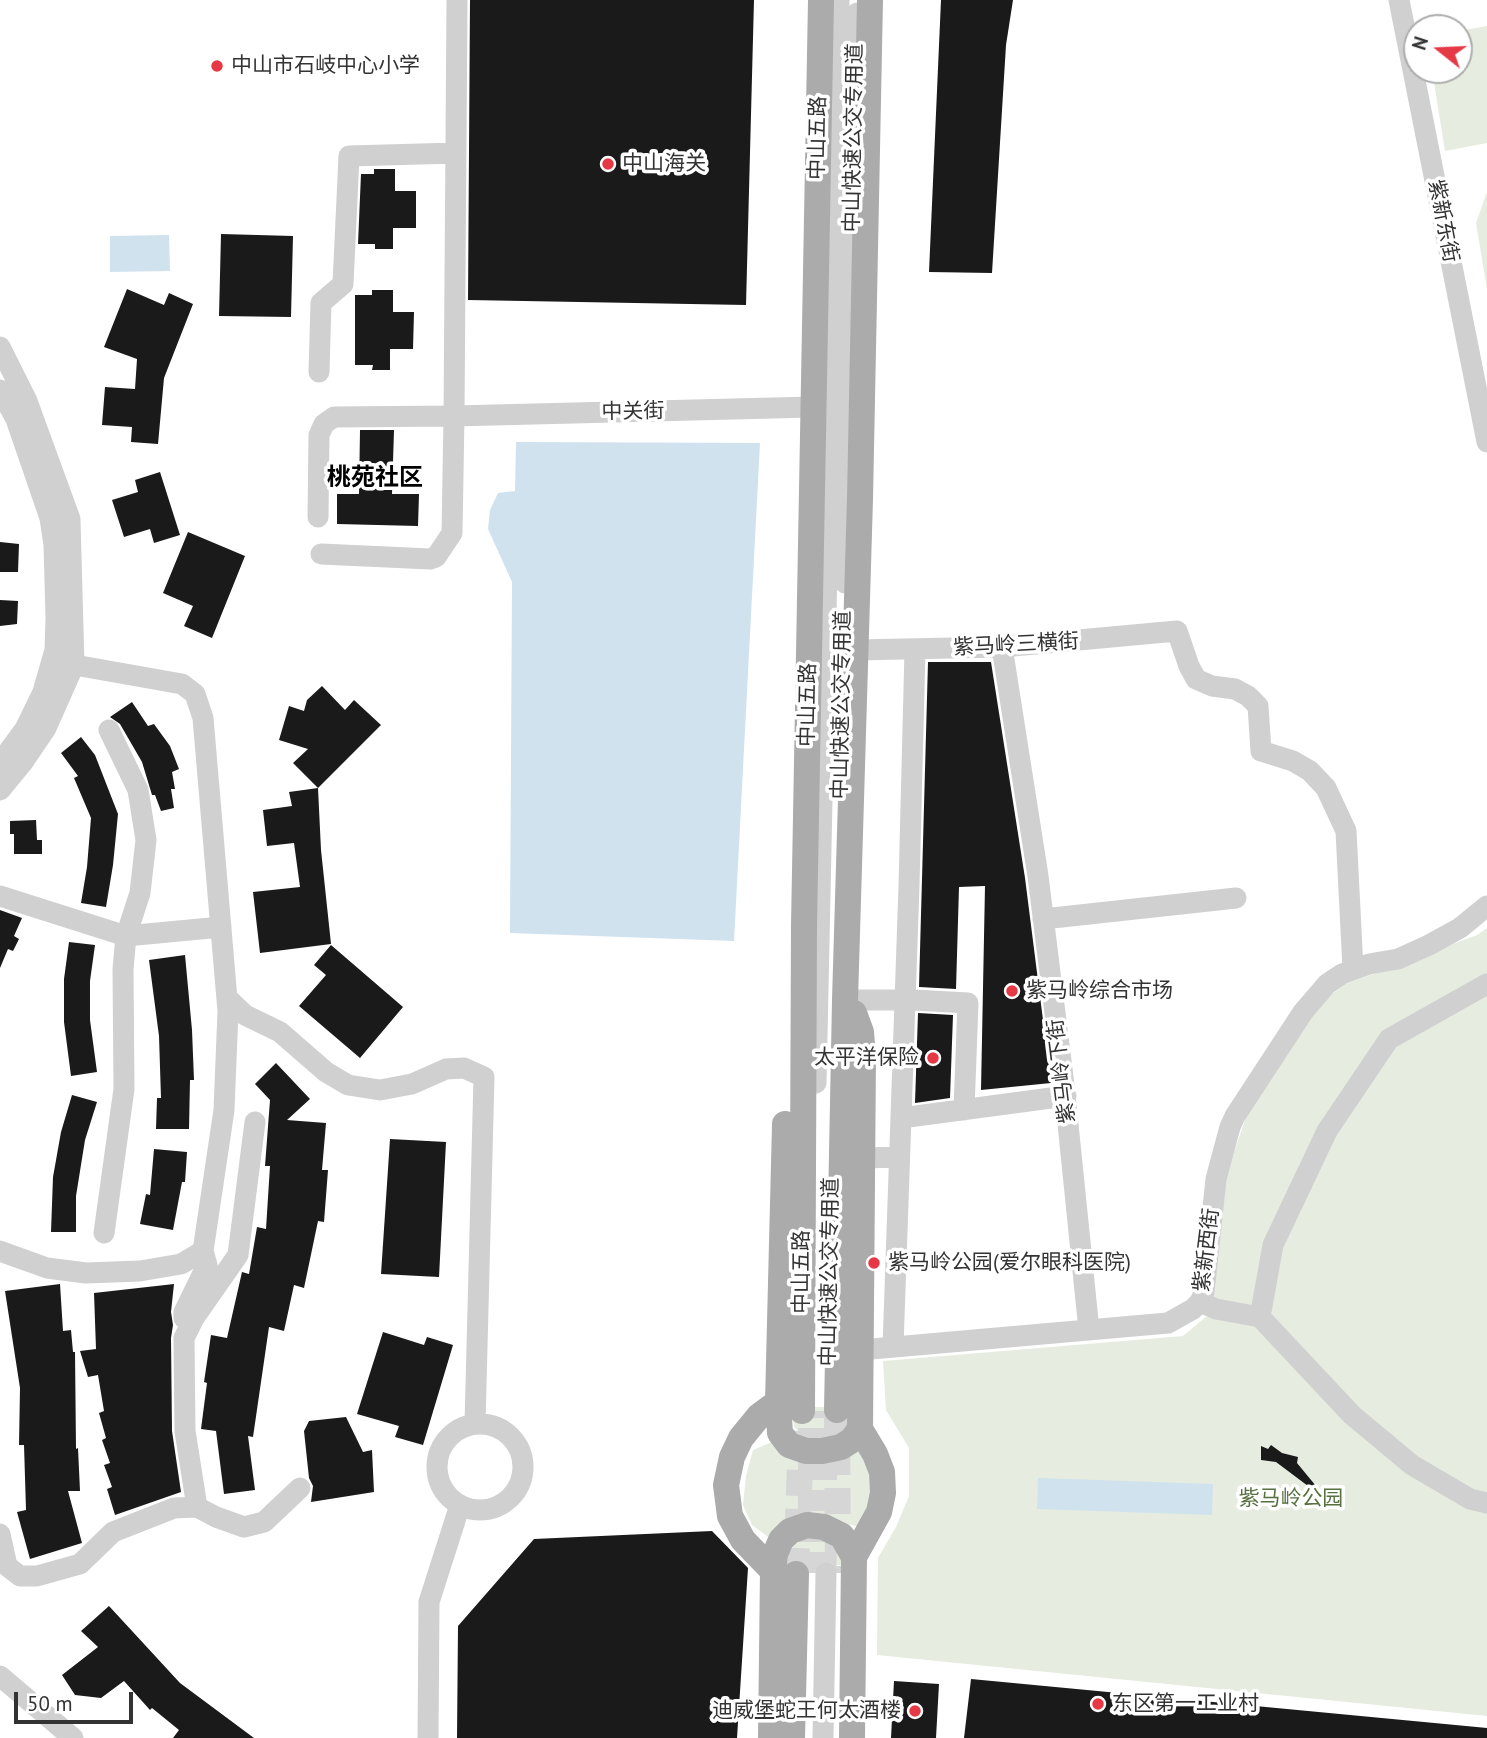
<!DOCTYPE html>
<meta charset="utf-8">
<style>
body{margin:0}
#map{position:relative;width:1487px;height:1738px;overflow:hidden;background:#fff;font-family:"PT Sans",sans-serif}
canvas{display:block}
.north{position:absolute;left:1403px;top:14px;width:70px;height:70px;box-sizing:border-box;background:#fff;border:2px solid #adadad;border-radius:50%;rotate:288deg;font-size:19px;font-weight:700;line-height:28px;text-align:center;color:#333}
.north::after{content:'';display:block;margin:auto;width:24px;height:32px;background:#e63946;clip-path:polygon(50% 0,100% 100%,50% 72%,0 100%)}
.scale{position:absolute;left:14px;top:1692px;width:119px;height:32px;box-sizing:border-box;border:4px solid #333;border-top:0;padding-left:9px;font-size:21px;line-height:24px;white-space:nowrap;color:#333;-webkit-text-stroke:5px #fff;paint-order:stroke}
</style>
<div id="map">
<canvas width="1487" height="1738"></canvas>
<div class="north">N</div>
<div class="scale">50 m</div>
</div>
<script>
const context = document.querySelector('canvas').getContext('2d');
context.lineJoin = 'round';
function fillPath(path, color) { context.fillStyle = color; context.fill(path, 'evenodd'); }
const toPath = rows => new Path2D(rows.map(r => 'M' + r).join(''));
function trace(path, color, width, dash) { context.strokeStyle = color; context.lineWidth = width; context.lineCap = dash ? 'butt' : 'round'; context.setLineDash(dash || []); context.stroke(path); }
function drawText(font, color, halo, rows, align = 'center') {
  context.font = font + ' "PT Sans","Noto Sans SC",sans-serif'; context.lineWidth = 7; context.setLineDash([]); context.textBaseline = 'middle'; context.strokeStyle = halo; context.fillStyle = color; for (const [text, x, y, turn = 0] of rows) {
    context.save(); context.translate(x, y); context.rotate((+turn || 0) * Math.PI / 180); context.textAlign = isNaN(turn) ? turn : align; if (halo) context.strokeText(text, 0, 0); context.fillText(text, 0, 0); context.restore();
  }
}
const green = toPath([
 [1487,26,1487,143,1445,151,1432,70,1459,70,1459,31],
 [1487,192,1487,289,1476,223],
 [1487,928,1487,1716,877,1655,878,1558,896,1527,909,1496,909,1448,886,1410,883,1361,1183,1336,1213,1311,1224,1182,1246,1117,1314,1007,1346,984,1477,935],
 [847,1406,847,1424,835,1438,808,1440,794,1427,792,1408],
 [772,1442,852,1454,868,1448,878,1484,865,1535,856,1526,816,1518,772,1540,752,1525,743,1505,746,1476,753,1450],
 [823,1529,846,1565,792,1565,793,1546,798,1539]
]);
const water = toPath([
 [169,235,170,271,110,272,110,236],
 [516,442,760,443,734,941,510,933,512,582,488,529,490,510,498,493,515,491],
 [1038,1478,1213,1484,1212,1515,1037,1509]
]);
const building = toPath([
 [470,0,754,0,746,305,468,300],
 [941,0,1013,0,1006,45,992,273,929,272],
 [374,169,395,169,395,191,416,191,416,228,393,228,393,249,375,249,375,244,358,244,361,174,374,174],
 [221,234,293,236,291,317,219,316],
 [127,289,164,305,169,293,193,304,164,378,158,444,131,442,132,427,102,425,105,387,135,389,137,359,104,347],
 [372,290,393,290,393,312,414,312,413,349,390,349,390,370,372,370,373,365,355,365,355,295,372,295],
 [360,430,394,430,392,494,419,494,418,526,337,524,337,494,359,494],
 [160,472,180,535,154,543,150,529,124,537,112,500,138,492,135,480],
 [188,532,245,556,212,638,184,626,193,606,163,593],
 [0,542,19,544,18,572,0,572],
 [0,600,18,601,17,624,0,626],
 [928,662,991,662,1025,878,1051,1083,981,1090,985,886,959,887,956,989,919,987],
 [322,686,345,710,354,700,381,725,318,788,293,763,308,749,279,740,289,706,304,711,307,700],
 [132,702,148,726,154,724,170,746,179,769,172,772,175,789,171,789,174,808,161,811,155,795,152,795,142,762,120,724,110,717],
 [81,737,95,755,118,814,113,865,106,907,81,903,87,867,91,818,74,778,78,776,61,753],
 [318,788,321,850,331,944,260,953,253,892,300,887,294,843,267,846,263,810,292,806,289,792],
 [36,820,37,840,42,840,42,854,14,854,14,834,10,834,10,821],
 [0,910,22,918,14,936,19,939,13,951,8,949,0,968],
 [69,942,95,945,90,981,90,1020,97,1072,71,1076,64,1022,64,979],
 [331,945,403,1007,360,1058,299,1006,326,975,314,965],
 [185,955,192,1030,194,1080,190,1080,189,1129,156,1129,157,1098,161,1098,159,1036,149,960],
 [918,1013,953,1015,950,1098,915,1103],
 [276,1063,310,1099,287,1120,326,1123,322,1170,328,1170,324,1222,318,1221,304,1288,294,1285,284,1331,269,1327,253,1437,248,1436,255,1490,224,1494,216,1431,201,1429,207,1383,204,1382,211,1335,227,1338,242,1272,249,1274,257,1227,266,1229,270,1166,265,1166,270,1100,255,1084],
 [72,1095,97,1102,85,1140,76,1196,76,1232,51,1232,53,1177,61,1132],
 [390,1139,446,1142,439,1277,381,1274],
 [154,1149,187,1152,185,1182,182,1182,173,1230,140,1224,146,1194,150,1195],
 [60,1284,63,1331,71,1330,73,1352,75,1352,76,1449,78,1448,80,1491,68,1491,82,1543,30,1559,17,1512,26,1510,24,1445,19,1445,20,1388,5,1291],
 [174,1284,171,1312,173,1325,171,1338,172,1431,181,1492,115,1515,107,1489,112,1487,104,1465,110,1463,102,1440,106,1438,99,1413,104,1411,98,1375,88,1377,80,1351,96,1349,94,1293],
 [383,1332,424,1345,427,1337,453,1345,423,1445,395,1437,399,1426,357,1414],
 [346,1417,363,1452,372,1450,374,1492,311,1502,313,1486,309,1478,304,1431,309,1421],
 [1271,1445,1282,1453,1298,1457,1297,1463,1316,1486,1312,1489,1276,1462,1261,1460,1261,1446,1268,1449],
 [712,1531,748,1568,737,1738,457,1738,458,1626,534,1539],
 [109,1606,180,1683,254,1738,173,1738,179,1730,152,1708,150,1710,124,1681,101,1698,75,1695,62,1675,98,1647,81,1631],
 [971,1679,1487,1728,1487,1738,964,1738],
 [894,1681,939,1684,936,1738,891,1738]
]);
const minorTunnel = toPath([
 [808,1573,809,1411],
 [826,1573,827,1411]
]);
const majorTunnel = toPath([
 [837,1410,838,1573],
 [796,1574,802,1411]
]);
const minor = toPath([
 [1399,0,1487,442],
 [0,347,27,401,70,519,74,665,46,728,23,762,0,790],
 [319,372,321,303,343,284,349,156,456,153],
 [0,390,16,419,50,518,54,545,56,618,55,650,43,692,25,729,0,763],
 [318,517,319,435,324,424,334,417,454,416,457,0],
 [321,554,430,559,436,557,452,533,454,416,813,407],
 [845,583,857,13],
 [1002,647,1038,876,1064,1085,1089,1330],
 [855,650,1002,647,1177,631,1189,666,1196,679,1212,686,1235,689,1248,696,1258,706,1261,751,1293,761,1310,771,1326,788,1346,831,1353,969],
 [0,896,126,936,221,927],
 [1043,919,1236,898],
 [227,998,245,1015,280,1032,326,1072,348,1085,380,1090,412,1084,446,1069,464,1068,484,1077,475,1424],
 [845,1000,914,1000,968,1003,964,1110],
 [816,1083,839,0],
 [901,1118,1066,1096],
 [863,1158,899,1157],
 [104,1233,124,1089,123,969,126,936,140,893,146,840,138,790,109,730],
 [0,1251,47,1268,86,1273,140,1271,181,1264,203,1251,224,1110,228,1011,203,718,195,694,182,684,52,661],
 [1200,1302,1216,1309,1260,1317,1352,1415,1412,1465,1470,1499,1487,1503],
 [1260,1317,1273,1245,1327,1131,1389,1039,1487,984],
 [184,1318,184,1312,207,1265,203,1251],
 [893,1347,909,886,915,650],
 [860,1350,1168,1323,1193,1309,1200,1302,1204,1293,1216,1179,1230,1127,1235,1116,1303,1012,1327,984,1342,974,1369,964,1398,959,1429,945,1460,928,1487,906],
 '437 1467a43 43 0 1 1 86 0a43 43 0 1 1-86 0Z',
 [197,1507,185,1431,184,1338,194,1318,238,1255,255,1122],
 [0,1534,7,1566,20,1576,37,1576,80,1564,113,1532,174,1508,197,1507,216,1517,244,1527,264,1522,300,1488],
 [0,1676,73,1738],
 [428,1738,429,1602,460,1505],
 [823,1738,826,1573]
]);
const major = toPath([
 [785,1124,778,1402,780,1433,789,1445,806,1451,822,1451,841,1447,852,1440,860,1429],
 [837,1410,845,1000,860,499,870,0],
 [802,1411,804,925,821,0],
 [773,1571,743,1540,730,1516,726,1485,732,1457,741,1438,759,1416,778,1402],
 [771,1738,773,1571,775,1554,781,1540,790,1531,807,1525,824,1527,842,1536,854,1557],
 [792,1738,796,1574],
 [852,1738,854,1557,879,1512,883,1493,882,1472,875,1454,860,1429,863,1056,861,1032,854,1013]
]);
const markers = [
 [217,66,7,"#e63946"],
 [608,164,7,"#e63946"],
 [1012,991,7,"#e63946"],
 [933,1058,7,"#e63946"],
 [874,1263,7,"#e63946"],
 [1098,1704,7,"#e63946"],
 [915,1711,7,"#e63946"]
];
const poiNames = [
 ["中山市石岐中心小学",231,66],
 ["中山海关",622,164],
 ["紫马岭综合市场",1026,991],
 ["太平洋保险",919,1058,"right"],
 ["紫马岭公园(爱尔眼科医院)",888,1263],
 ["东区第一工业村",1112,1704],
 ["迪威堡蛇王何太酒楼",901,1711,"right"]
];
const streetNames = [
 ["中山五路",818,138,-89],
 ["中山快速公交专用道",854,138,-89],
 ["紫新东街",1443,221,79],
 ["中关街",633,412,-1],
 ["紫马岭三横街",1016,645,-3],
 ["中山五路",808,705,-89],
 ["中山快速公交专用道",842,705,-89],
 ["紫马岭下街",1062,1071,-97],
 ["紫新西街",1207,1250,-83],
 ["中山五路",802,1272,-90],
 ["中山快速公交专用道",830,1272,-89]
];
const parkNames = [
 ["紫马岭公园",1291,1499]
];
const quarterNames = [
 ["桃苑社区",375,478]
];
fillPath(green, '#e6ecdf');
fillPath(water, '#cfe2ee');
fillPath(building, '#1a1a1a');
trace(minorTunnel, '#d6d6d6', 21, [21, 10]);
trace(majorTunnel, '#d6d6d6', 26, [26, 13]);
trace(minor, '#d0d0d0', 21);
trace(major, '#ababab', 26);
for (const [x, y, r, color] of markers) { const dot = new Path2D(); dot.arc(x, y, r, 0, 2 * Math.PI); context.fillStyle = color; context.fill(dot); trace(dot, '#fff', 2.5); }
drawText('21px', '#333', '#fff', poiNames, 'left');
drawText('21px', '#333', '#fff', streetNames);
drawText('21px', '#56703f', '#fff', parkNames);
drawText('bold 24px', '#000', '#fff', quarterNames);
</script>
